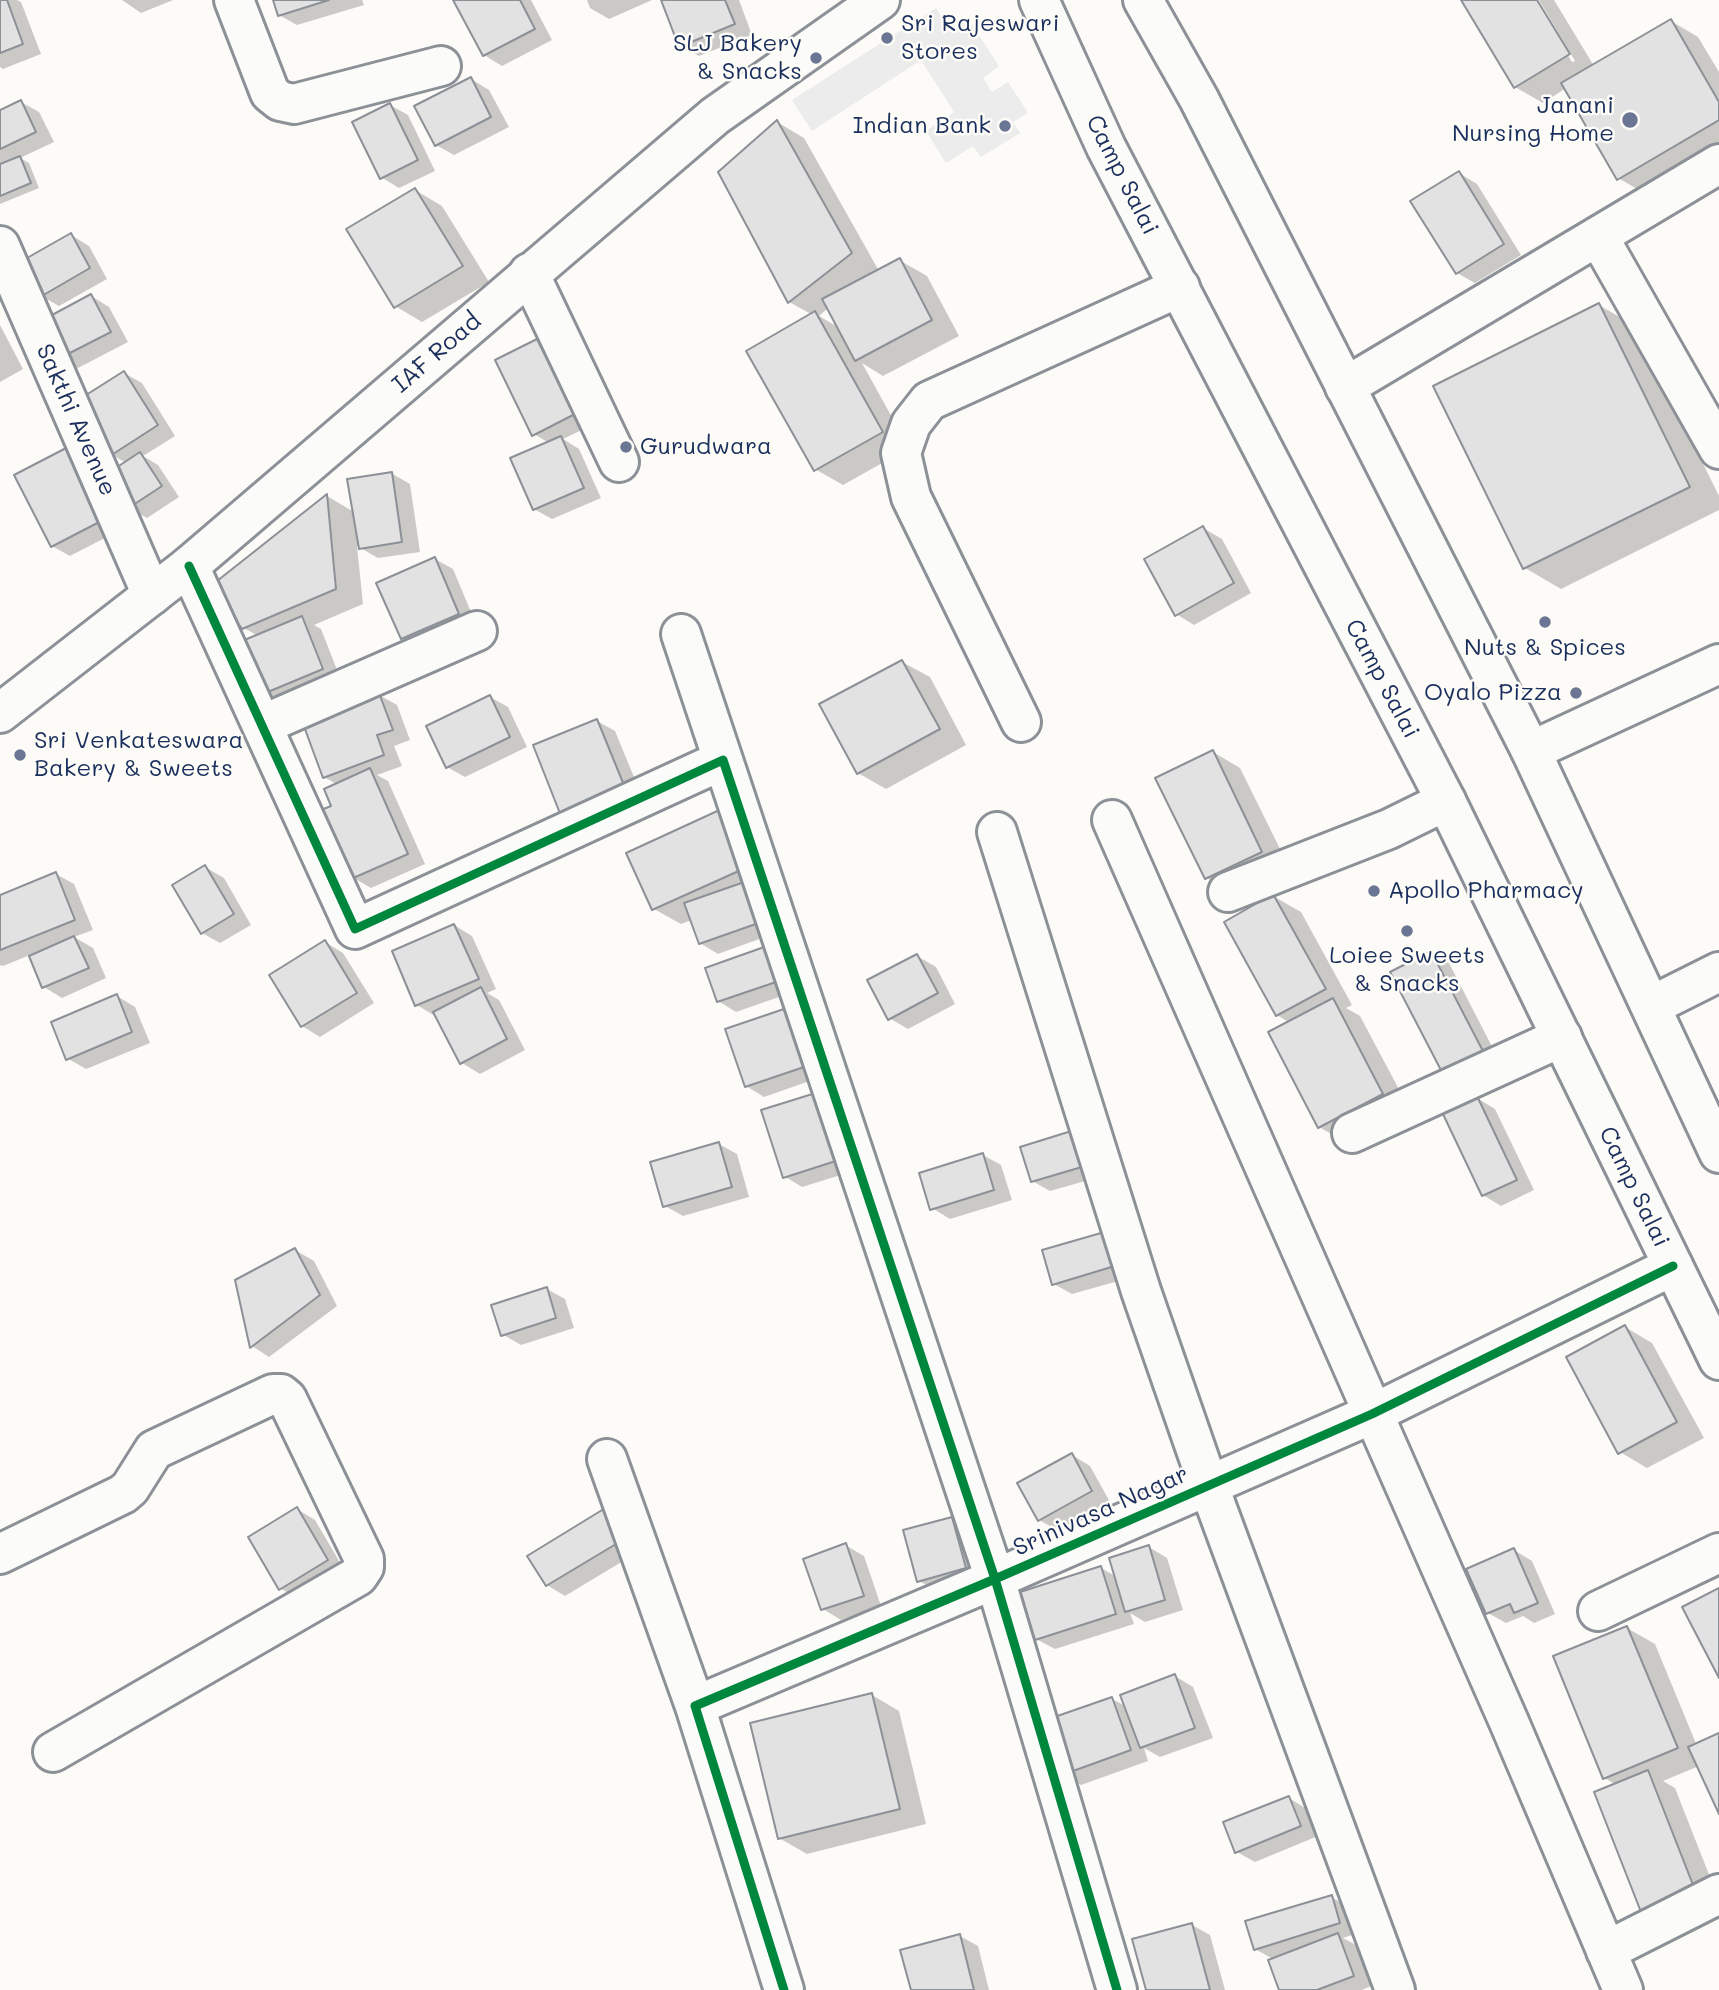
<!DOCTYPE html>
<style>
body{margin:0}
canvas{display:block;background:#fcfbf8}
</style>
<canvas width="1719" height="1990"></canvas>
<script>
const context = document.querySelector('canvas').getContext('2d');
context.lineJoin = 'round';
function fillPath(path, color) { context.fillStyle = color; context.fill(path, 'evenodd'); }
const toPath = rows => new Path2D(rows.map(r => 'M' + r).join(''));
function trace(path, color, width, dash) { context.strokeStyle = color; context.lineWidth = width; context.lineCap = dash ? 'butt' : 'round'; context.setLineDash(dash || []); context.stroke(path); }
function drawText(font, color, halo, rows, align = 'center') {
  context.font = font + ' Mali,sans-serif'; context.lineWidth = 5; context.setLineDash([]); context.textBaseline = 'middle'; context.strokeStyle = halo; context.fillStyle = color; for (const [text, x, y, turn = 0] of rows) {
    context.save(); context.translate(x, y); context.rotate((+turn || 0) * Math.PI / 180); context.textAlign = isNaN(turn) ? turn : align; if (halo) context.strokeText(text, 0, 0); context.fillText(text, 0, 0); context.restore();
  }
}
const built = toPath([
 [936,8,951,32,969,20,999,66,983,78,992,92,1008,82,1028,113,1013,122,1020,133,981,157,973,146,946,163,926,131,954,112,921,60,812,131,792,100]
]);
const shadow = toPath([
 [0,0,17,0,21,2,41,54,3,69,0,67],
 [122,0,173,0,141,13],
 [275,0,362,0,364,5,297,25,279,15],
 [455,0,531,0,552,40,502,66,484,55],
 [587,0,652,0,609,19,590,8],
 [662,0,739,0,752,35,699,56,680,46],
 [1463,0,1535,0,1572,62,1575,61,1539,0,1554,0,1594,66,1671,21,1698,37,1719,72,1719,151,1646,194,1618,178,1566,88,1543,103,1515,87],
 [471,79,489,90,509,127,454,155,436,145],
 [21,102,39,112,54,142,20,158,29,163,39,188,0,204,0,112],
 [390,105,408,115,435,171,399,188,381,177],
 [777,122,804,138,879,271,899,260,927,276,959,336,883,376,862,363,909,448,843,485,815,469,813,315,789,302],
 [828,308,838,327,819,316],
 [1459,173,1477,184,1521,255,1475,283,1457,273],
 [415,190,442,206,489,282,422,322,395,306],
 [71,235,89,246,107,279,59,306,41,296],
 [91,296,109,307,128,342,78,368,60,358],
 [1599,305,1635,326,1719,496,1719,510,1561,589,1525,568],
 [0,325,23,369,0,382],
 [537,341,556,352,592,425,563,439,579,449,601,498,552,519,534,509,549,443,534,434],
 [124,373,142,383,175,436,143,456,158,465,179,497,147,518,129,508,126,463,111,454],
 [391,473,410,484,420,552,378,558,357,546,363,604,314,625,321,629,341,680,283,703,265,693,258,636,244,628,327,496,354,512],
 [16,476,124,528,70,556,52,546],
 [1203,528,1222,539,1251,593,1194,625,1176,614],
 [435,559,453,569,476,624,420,648,402,638],
 [902,662,930,677,966,745,886,789,858,773],
 [379,695,397,705,410,740,394,746,402,766,377,775,388,781,425,864,371,888,352,877,334,807,338,785,324,777],
 [490,697,508,707,527,747,465,777,447,767],
 [597,721,615,731,646,806,583,831],
 [1213,752,1240,768,1289,867,1234,894,1207,878],
 [726,809,784,930,718,954,700,943,692,920,681,924,654,909],
 [205,867,224,878,251,925,220,943,202,933],
 [56,874,74,884,93,930,74,937,93,948,106,978,62,998,44,987,30,955,3,966,0,965,0,897],
 [1273,896,1301,912,1352,1005,1346,1008,1360,1016,1410,1110,1347,1143,1319,1127,1290,1023,1277,1015],
 [454,925,472,936,496,989,487,993,499,1000,525,1050,480,1074,462,1063,435,1016,417,1005],
 [325,942,343,953,374,1003,320,1037,302,1026],
 [1431,953,1449,963,1502,1066,1445,1075],
 [917,956,936,967,955,1004,908,1029,889,1018],
 [785,959,796,991,736,1012,718,1001],
 [117,996,135,1007,150,1043,86,1069,67,1058],
 [784,1011,802,1022,821,1077,764,1097,746,1086],
 [1477,1098,1495,1109,1534,1190,1501,1206,1483,1195],
 [840,1103,860,1169,802,1187,784,1176],
 [719,1144,737,1154,749,1197,683,1216,665,1206],
 [1023,1148,1110,1174,1050,1191,1032,1181],
 [983,1155,1001,1165,1012,1200,950,1219,932,1208],
 [1108,1233,1136,1276,1072,1294,1054,1284],
 [295,1250,314,1261,337,1306,269,1357,252,1346],
 [547,1289,565,1299,574,1328,521,1345,502,1334],
 [1625,1327,1652,1343,1704,1438,1647,1468,1620,1452],
 [1072,1455,1090,1466,1110,1502,1057,1530,1039,1520],
 [297,1509,315,1520,345,1571,298,1599,280,1588],
 [607,1509,643,1549,565,1596,547,1585],
 [952,1519,970,1530,983,1578,936,1591,918,1580],
 [845,1545,864,1556,881,1606,841,1620,823,1609],
 [1149,1547,1167,1558,1183,1610,1145,1622,1130,1613,1134,1624,1055,1649,1036,1639,1101,1568,1117,1577],
 [1514,1550,1532,1561,1555,1614,1534,1623,1523,1616,1506,1623,1488,1613],
 [1627,1628,1655,1644,1697,1746,1719,1735,1719,1810,1699,1766,1663,1781,1675,1788,1719,1900,1670,1926,1616,1785,1605,1778],
 [1175,1676,1193,1687,1213,1738,1160,1757,1144,1748,1148,1761,1081,1785,1063,1774,1112,1699,1127,1707],
 [872,1695,899,1711,926,1824,807,1854,779,1838],
 [1289,1798,1307,1809,1318,1836,1255,1862,1237,1852],
 [1331,1897,1350,1907,1358,1933,1343,1938,1356,1945,1371,1986,1362,1990,1281,1990,1273,1959,1255,1949],
 [1192,1925,1210,1935,1225,1990,1147,1990],
 [960,1936,978,1946,989,1990,913,1990]
]);
const building = toPath([
 [0,0,7,0,23,44,0,53,0,0],
 [273,0,329,0,278,16,273,0],
 [453,0,520,0,535,29,483,56,453,0],
 [661,0,725,0,735,24,679,47,661,0],
 [1461,0,1537,0,1570,54,1514,88,1461,0],
 [1671,19,1719,102,1719,120,1617,180,1561,83,1671,19],
 [471,77,491,117,435,146,414,106,471,77],
 [21,100,36,132,0,149,0,110,21,100],
 [390,103,418,160,380,179,352,122,390,103],
 [777,120,852,253,788,303,718,172,777,120],
 [20,156,31,183,0,196,0,164,20,156],
 [1459,171,1504,244,1456,274,1410,201,1459,171],
 [415,188,463,266,394,308,346,229,415,188],
 [71,233,90,268,40,297,20,262,71,233],
 [900,258,932,320,855,361,822,299,900,258],
 [91,294,111,332,58,359,39,322,91,294],
 [1599,303,1690,487,1523,569,1433,386,1599,303],
 [815,311,883,432,814,471,746,351,815,311],
 [537,339,575,414,532,436,495,360,537,339],
 [124,371,158,425,110,456,75,402,124,371],
 [561,436,584,488,533,510,510,458,561,436],
 [70,446,107,518,51,547,14,475,70,446],
 [140,452,162,486,127,509,105,475,140,452],
 [392,472,402,542,359,549,347,479,392,472],
 [327,494,336,589,242,629,212,585,327,494],
 [1203,526,1234,583,1175,616,1144,559,1203,526],
 [435,557,459,614,401,639,376,583,435,557],
 [302,616,323,669,263,694,242,641,302,616],
 [902,660,940,729,857,774,819,704,902,660],
 [379,693,393,730,377,735,384,755,323,778,302,721,379,693],
 [490,695,510,737,446,768,426,726,490,695],
 [597,719,628,795,563,821,533,745,597,719],
 [1213,750,1262,852,1205,879,1155,778,1213,750],
 [370,768,408,854,351,879,321,810,331,806,324,789,370,768],
 [726,807,752,865,652,910,626,853,726,807],
 [205,865,234,914,201,934,172,885,205,865],
 [56,872,75,920,0,950,0,895,56,872],
 [753,879,767,920,699,944,684,903,753,879],
 [1273,894,1326,989,1276,1016,1224,922,1273,894],
 [454,924,479,979,415,1006,392,951,454,924],
 [74,936,89,968,42,988,29,956,74,936],
 [325,940,357,993,301,1027,269,975,325,940],
 [767,946,779,981,717,1002,705,968,767,946],
 [1431,951,1485,1055,1444,1076,1390,972,1431,951],
 [917,954,938,993,888,1020,867,980,917,954],
 [481,987,507,1039,460,1064,433,1012,481,987],
 [117,994,132,1032,66,1060,51,1022,117,994],
 [1333,998,1383,1094,1318,1128,1268,1032,1333,998],
 [784,1009,804,1067,745,1087,725,1029,784,1009],
 [822,1091,842,1159,783,1178,761,1110,822,1091],
 [1477,1096,1517,1180,1482,1196,1442,1112,1477,1096],
 [1081,1128,1092,1164,1031,1182,1020,1147,1081,1128],
 [719,1142,732,1187,663,1207,650,1162,719,1142],
 [983,1153,994,1190,930,1210,919,1173,983,1153],
 [1108,1231,1118,1265,1052,1285,1042,1250,1108,1231],
 [295,1248,320,1295,250,1348,235,1280,295,1248],
 [547,1287,556,1318,501,1336,491,1305,547,1287],
 [1625,1325,1677,1422,1618,1454,1566,1357,1625,1325],
 [1072,1453,1092,1491,1038,1521,1017,1483,1072,1453],
 [297,1507,328,1560,279,1590,248,1537,297,1507],
 [607,1507,626,1538,546,1586,527,1556,607,1507],
 [952,1517,966,1568,917,1582,903,1530,952,1517],
 [846,1543,864,1596,821,1610,803,1559,846,1543],
 [1149,1545,1165,1600,1125,1612,1109,1558,1149,1545],
 [1514,1548,1538,1603,1514,1613,1510,1604,1486,1614,1466,1569,1514,1548],
 [1101,1566,1116,1614,1035,1640,1020,1592,1101,1566],
 [1719,1588,1719,1678,1682,1607,1719,1588],
 [1627,1626,1678,1748,1603,1779,1553,1656,1627,1626],
 [1175,1674,1195,1728,1140,1748,1120,1695,1175,1674],
 [872,1693,900,1809,778,1839,750,1723,872,1693],
 [1112,1697,1131,1750,1062,1775,1043,1721,1112,1697],
 [1719,1733,1719,1814,1688,1747,1719,1733],
 [1648,1770,1695,1890,1641,1912,1594,1792,1648,1770],
 [1289,1796,1301,1826,1235,1853,1223,1822,1289,1796],
 [1332,1895,1340,1923,1254,1950,1245,1921,1332,1895],
 [1192,1923,1210,1990,1146,1990,1132,1939,1192,1923],
 [1338,1933,1354,1976,1317,1990,1279,1990,1268,1960,1338,1933],
 [960,1934,974,1990,911,1990,900,1950,960,1934]
]);
const street = toPath([
 [234,0,270,93,280,101,294,104,441,66],
 [1598,236,1719,449],
 [0,246,152,595],
 [529,273,619,462],
 [1345,387,1719,164],
 [189,566,355,929,723,760,995,1579,1117,1990],
 [681,634,723,760],
 [1021,722,911,497,901,453,911,424,929,401,1180,287],
 [262,725,477,631],
 [1531,751,1719,664],
 [1112,820,1509,1722,1623,1990],
 [997,832,1141,1291,1208,1484,1395,1990],
 [1228,892,1389,829,1446,801],
 [1651,1006,1719,972],
 [1352,1133,1562,1037],
 [607,1459,695,1706],
 [0,1554,123,1494,130,1488,154,1450,273,1394,281,1394,287,1399,364,1559,364,1567,358,1576,53,1752],
 [1598,1611,1719,1553],
 [1606,1951,1719,1894],
 [784,1990,695,1706,995,1579,1372,1414,1673,1266]
]);
const secondary = toPath([
 [0,713,189,566,715,116,880,0]
]);
const primary = toPath([
 [1039,0,1106,147,1446,801,1719,1360],
 [1143,0,1199,99,1531,751,1719,1153]
]);
const cycleway = toPath([
 [189,566,355,929,723,760,995,1579,1117,1990],
 [784,1990,695,1706,995,1579,1372,1414,1673,1266]
]);
const markers = [
 [887,38,7,"#6a7694"],
 [816,58,7,"#6a7694"],
 [1630,120,9,"#6a7694"],
 [1005,126,7,"#6a7694"],
 [626,447,7,"#6a7694"],
 [1545,622,7,"#6a7694"],
 [1576,693,7,"#6a7694"],
 [20,755,7,"#6a7694"],
 [1374,891,7,"#6a7694"],
 [1407,931,7,"#6a7694"]
];
const poiNames = [
 ["Sri Rajeswari",901,24],
 ["Stores",901,52],
 ["SLJ Bakery",802,44,"right"],
 ["& Snacks",802,72,"right"],
 ["Janani",1614,106,"right"],
 ["Nursing Home",1614,134,"right"],
 ["Indian Bank",991,126,"right"],
 ["Gurudwara",640,447],
 ["Nuts & Spices",1545,648,"center"],
 ["Oyalo Pizza",1562,693,"right"],
 ["Sri Venkateswara",34,741],
 ["Bakery & Sweets",34,769],
 ["Apollo Pharmacy",1388,891],
 ["Loiee Sweets",1407,956,"center"],
 ["& Snacks",1407,984,"center"]
];
const streetNames = [
 ["Camp Salai",1122,175,63],
 ["IAF Road",437,353,-41],
 ["Sakthi Avenue",76,420,66],
 ["Camp Salai",1382,679,62],
 ["Camp Salai",1634,1187,64],
 ["Srinivasa Nagar",1101,1511,-24]
];
fillPath(built, '#ebeceb');
fillPath(shadow, '#0003');
fillPath(building, '#e2e2e2');
trace(building, '#8c9097', 2);
trace(street, '#8c9097', 44);
trace(secondary, '#8c9097', 44);
trace(primary, '#8c9097', 44);
trace(street, '#fbfbf9', 38);
trace(secondary, '#fbfbf9', 38);
trace(primary, '#fbfbf9', 38);
trace(cycleway, '#00873e', 9);
for (const [x, y, r, color] of markers) { const dot = new Path2D(); dot.arc(x, y, r, 0, 2 * Math.PI); context.fillStyle = color; context.fill(dot); trace(dot, '#fdfcf7', 2.5); }
drawText('24px', '#1b2f5e', '#fdfcf7', poiNames, 'left');
drawText('24px', '#1b2f5e', '#fdfcf7', streetNames);
</script>
